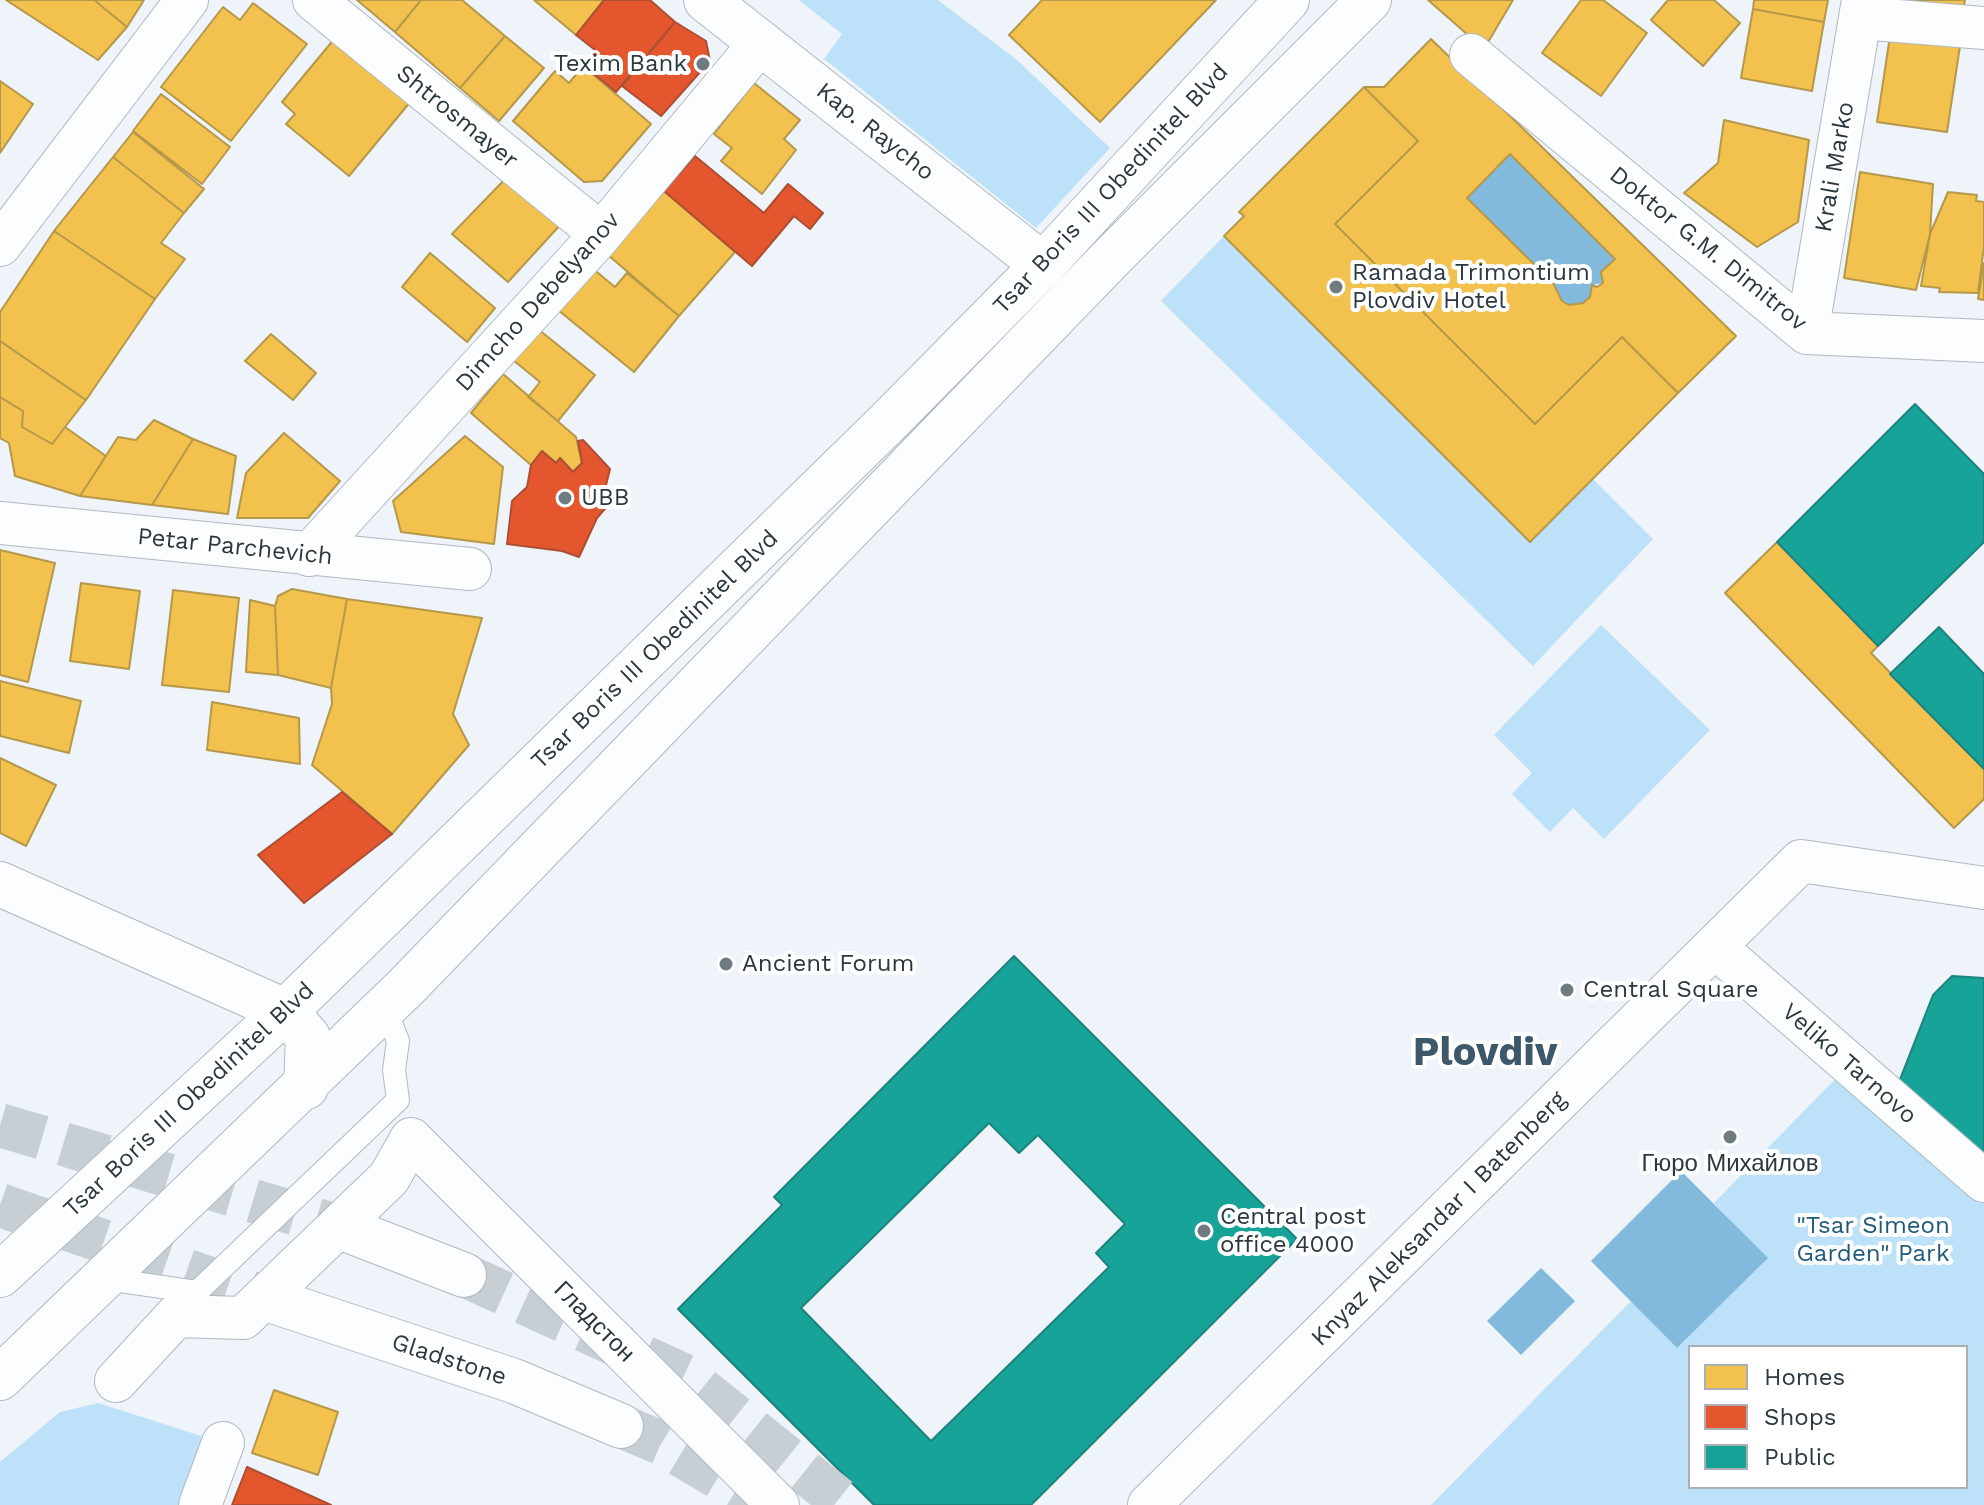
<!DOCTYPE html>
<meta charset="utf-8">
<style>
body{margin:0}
#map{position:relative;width:1984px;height:1505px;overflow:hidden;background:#eef4f9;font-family:"Work Sans",sans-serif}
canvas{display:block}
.legend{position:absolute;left:1688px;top:1345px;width:280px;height:144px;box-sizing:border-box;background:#fff;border:2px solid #aaafb3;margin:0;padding:10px 14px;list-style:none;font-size:24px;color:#2b3840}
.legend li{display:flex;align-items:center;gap:16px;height:40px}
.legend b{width:40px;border:2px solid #aaafb3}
</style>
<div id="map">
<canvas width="1984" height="1505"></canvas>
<ul class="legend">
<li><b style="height:22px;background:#f2c14e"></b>Homes</li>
<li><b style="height:22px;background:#e4572e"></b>Shops</li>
<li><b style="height:22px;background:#17a398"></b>Public</li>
</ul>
</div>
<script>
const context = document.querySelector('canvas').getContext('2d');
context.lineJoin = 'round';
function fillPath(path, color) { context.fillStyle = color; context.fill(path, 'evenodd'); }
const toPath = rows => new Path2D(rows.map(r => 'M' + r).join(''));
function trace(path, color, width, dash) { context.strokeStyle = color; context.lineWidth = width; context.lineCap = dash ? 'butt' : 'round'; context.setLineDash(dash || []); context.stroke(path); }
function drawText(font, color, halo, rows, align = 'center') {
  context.font = font + ' "Work Sans",sans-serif'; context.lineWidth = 8; context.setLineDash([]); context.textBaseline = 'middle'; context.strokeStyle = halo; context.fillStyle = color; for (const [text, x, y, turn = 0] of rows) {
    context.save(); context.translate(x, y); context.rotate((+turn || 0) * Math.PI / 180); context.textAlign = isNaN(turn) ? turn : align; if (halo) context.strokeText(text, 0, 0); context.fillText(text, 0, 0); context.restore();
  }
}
const green = toPath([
 [799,0,938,0,1017,60,1110,148,1036,228,824,59,842,34],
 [1224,236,1530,541,1593,479,1653,539,1533,666,1161,301],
 [1601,625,1710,730,1604,839,1573,808,1550,832,1512,794,1532,773,1494,735],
 [1843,1071,1984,1195,1984,1505,1431,1505,1631,1301,1677,1348,1767,1259,1714,1203],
 [1690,1347,1966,1347,1966,1487,1690,1487],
 [98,1403,223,1443,200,1505,0,1505,0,1462,60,1412]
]);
const water = toPath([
 [1510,154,1615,259,1602,271,1603,283,1592,285,1590,297,1583,303,1569,305,1562,301,1553,283,1467,198],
 [1681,1171,1768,1258,1677,1348,1591,1261],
 [1541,1268,1575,1301,1521,1355,1487,1321]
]);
const homes = toPath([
 [6,0,94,0,127,27,98,60,6,0],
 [94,0,144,0,127,27,94,0],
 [357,0,421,0,395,32,357,0],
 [421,0,462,0,505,36,460,88,395,32,421,0],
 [534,0,604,0,576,35,534,0],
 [1042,0,1216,0,1100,122,1009,35,1042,0],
 [1428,0,1513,0,1484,49,1428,0],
 [1581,0,1603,0,1647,33,1601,96,1542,53,1581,0],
 [1668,0,1714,0,1740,23,1703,66,1651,20,1668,0],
 [1754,0,1828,0,1824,22,1753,9,1754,0],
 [1890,0,1965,0,1962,14,1890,0],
 [253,3,307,44,231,141,161,87,223,7,240,20,253,3],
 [1753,9,1824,22,1812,91,1741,78,1753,9],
 [505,36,544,68,499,121,460,88,505,36],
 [1890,36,1960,46,1947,132,1877,122,1890,36],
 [335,38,411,101,349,176,286,124,295,114,282,102,335,38],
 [1431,39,1736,336,1678,393,1622,337,1535,424,1335,224,1418,141,1364,87,1384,87,1431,39],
 [1510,154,1615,259,1601,272,1603,283,1597,287,1592,285,1590,297,1583,303,1569,305,1562,301,1553,283,1467,198,1510,154],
 [583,66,651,124,602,181,584,182,513,121,555,71,569,83,583,66],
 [0,81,33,104,0,153,0,81],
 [754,83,800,120,784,139,796,150,762,194,721,161,732,148,714,134,754,83],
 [1364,87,1418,141,1335,224,1535,424,1622,337,1678,393,1530,542,1224,236,1244,216,1239,212,1364,87],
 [161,94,230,147,202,184,133,131,161,94],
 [1724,120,1809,140,1798,222,1757,247,1684,193,1718,163,1724,120],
 [133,132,204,189,184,213,113,157,133,132],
 [113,157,184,213,161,243,185,259,155,299,54,231,113,157],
 [1860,172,1933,184,1930,234,1916,290,1844,278,1860,172],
 [507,177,562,223,508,282,452,234,507,177],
 [664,191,735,252,679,316,608,255,664,191],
 [1948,192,1977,195,1976,201,1984,202,1984,246,1978,293,1939,292,1940,288,1921,286,1930,234,1948,192],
 [54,231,155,299,86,400,0,341,0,312,54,231],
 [430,253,495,308,467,342,402,287,430,253],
 [1984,263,1984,300,1978,299,1984,263],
 [592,268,615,287,627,273,679,316,634,372,558,310,592,268],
 [538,329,595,375,558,421,528,397,540,382,513,360,538,329],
 [271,334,316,373,293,400,245,361,271,334],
 [0,341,86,400,52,444,22,427,23,411,0,397,0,341],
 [503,374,576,437,582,463,573,472,560,458,556,463,542,451,531,465,471,413,503,374],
 [0,397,23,411,22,427,52,444,65,427,106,456,80,496,15,476,9,443,0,438,0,397],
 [154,420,193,439,152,505,80,496,118,437,136,440,154,420],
 [284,433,340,481,308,518,237,518,246,473,284,433],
 [465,436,503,467,494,544,401,532,393,501,465,436],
 [193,439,236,456,228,514,152,505,193,439],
 [1777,542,1878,646,1871,653,1984,769,1984,799,1954,828,1725,593,1777,542],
 [0,550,55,563,28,682,0,675,0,550],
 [81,583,140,591,129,669,70,661,81,583],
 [292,589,347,599,331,688,278,675,275,606,278,596,292,589],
 [173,590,239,598,229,692,162,685,173,590],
 [347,599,482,618,453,714,469,745,392,834,312,765,332,704,331,688,347,599],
 [250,600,275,606,278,675,246,672,250,600],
 [0,681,81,701,69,753,0,736,0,681],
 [212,702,299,718,300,764,207,750,212,702],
 [0,758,56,785,26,846,0,833,0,758],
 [274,1390,338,1412,318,1475,252,1453,274,1390]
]);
const shops = toPath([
 [604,0,650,0,675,22,616,92,583,65,595,50,576,35,604,0],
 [675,22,706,41,710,61,661,116,622,86,675,22],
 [695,156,764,213,788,184,823,213,810,229,794,216,752,266,664,191,695,156],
 [583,440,610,469,606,485,616,496,597,518,579,557,562,551,507,544,512,501,527,487,531,465,542,451,556,463,560,458,573,472,582,463,578,441,583,440],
 [342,792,392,834,304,903,258,855,342,792],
 [247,1467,331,1505,232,1505,247,1467]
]);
const public = toPath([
 [1915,404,1984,474,1984,542,1878,646,1777,542,1915,404],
 [1939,627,1984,674,1984,769,1890,674,1939,627],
 [1014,956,1297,1239,1031,1505,874,1505,678,1309,782,1205,774,1197,1014,956],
 [989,1123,1019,1153,1038,1135,1125,1224,1096,1253,1109,1267,931,1441,801,1308,989,1123],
 [1952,976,1984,978,1984,1161,1897,1087,1933,995,1952,976]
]);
const secondaryTunnel = toPath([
 [0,1125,340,1227],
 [0,1205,276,1302],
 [464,1275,685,1376,846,1505],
 [621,1426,661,1443,765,1505]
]);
const lane = toPath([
 [106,1279,197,1292,398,1100,394,1070,398,1041,385,1008]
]);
const street = toPath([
 [314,0,601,234],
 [1861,18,1984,28],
 [1471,55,1807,333,1984,341],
 [0,245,187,0],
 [1807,333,1863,0],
 [0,523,470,569],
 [309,555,596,240,761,42],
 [1715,947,1984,1181],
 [116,1381,176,1316,243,1318,389,1178,411,1139,778,1505],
 [200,1505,223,1443],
 [1149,1505,1801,861,1984,888]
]);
const secondary = toPath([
 [706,0,1043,265],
 [340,1227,464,1275],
 [276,1302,514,1381,621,1426]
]);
const primary = toPath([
 [0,884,285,1011,308,1037,306,1087],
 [0,1275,296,1001,888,422,1043,265,1287,0],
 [0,1378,406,987,1113,256,1369,0]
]);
const markers = [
 [703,64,8,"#6f7a81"],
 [1336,287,8,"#6f7a81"],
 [565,498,8,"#6f7a81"],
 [726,964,8,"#6f7a81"],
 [1567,990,8,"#6f7a81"],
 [1730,1137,8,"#6f7a81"],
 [1204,1231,8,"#6f7a81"]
];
const poiNames = [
 ["Texim Bank",687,64,"right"],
 ["Ramada Trimontium",1352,273],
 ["Plovdiv Hotel",1352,301],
 ["UBB",581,498],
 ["Ancient Forum",742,964],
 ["Central Square",1583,990],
 ["Гюро Михайлов",1730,1164,"center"],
 ["Central post",1220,1217],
 ["office 4000",1220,1245]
];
const streetNames = [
 ["Shtrosmayer",457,117,39],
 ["Kap. Raycho",875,132,38],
 ["Krali Marko",1835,167,-80],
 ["Tsar Boris III Obedinitel Blvd",1111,189,-47],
 ["Doktor G.M. Dimitrov",1708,249,39],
 ["Dimcho Debelyanov",538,302,-48],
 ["Petar Parchevich",235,547,6],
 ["Tsar Boris III Obedinitel Blvd",655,650,-44],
 ["Veliko Tarnovo",1849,1064,41],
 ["Tsar Boris III Obedinitel Blvd",189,1100,-43],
 ["Knyaz Aleksandar I Batenberg",1439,1219,-45],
 ["Гладстон",594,1322,45],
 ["Gladstone",449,1360,18]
];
const parkNames = [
 ["\"Tsar Simeon",1873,1226],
 ["Garden\" Park",1873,1254]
];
const townNames = [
 ["Plovdiv",1485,1053]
];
fillPath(green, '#bde1f8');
fillPath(water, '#81badc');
fillPath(homes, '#f2c14e');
trace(homes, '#b6984a', 2);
fillPath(shops, '#e4572e');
trace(shops, '#ac4e33', 2);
fillPath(public, '#17a398');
trace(public, '#1d837e', 2);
trace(secondaryTunnel, '#c7ced4', 44, [44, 22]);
trace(lane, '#b0b9bf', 24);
trace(street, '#b0b9bf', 44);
trace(secondary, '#b0b9bf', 46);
trace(primary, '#b0b9bf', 46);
trace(lane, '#fcfdfe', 22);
trace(street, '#fcfdfe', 42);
trace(secondary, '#fcfdfe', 44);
trace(primary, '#fcfdfe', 44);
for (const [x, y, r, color] of markers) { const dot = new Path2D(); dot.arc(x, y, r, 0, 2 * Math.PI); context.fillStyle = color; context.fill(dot); trace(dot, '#fff', 3); }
drawText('24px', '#2b3840', '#fff', poiNames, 'left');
drawText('24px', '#2b3840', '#fff', streetNames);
drawText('24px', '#205b7c', '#fff', parkNames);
drawText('bold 40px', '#3d586a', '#fff', townNames);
</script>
